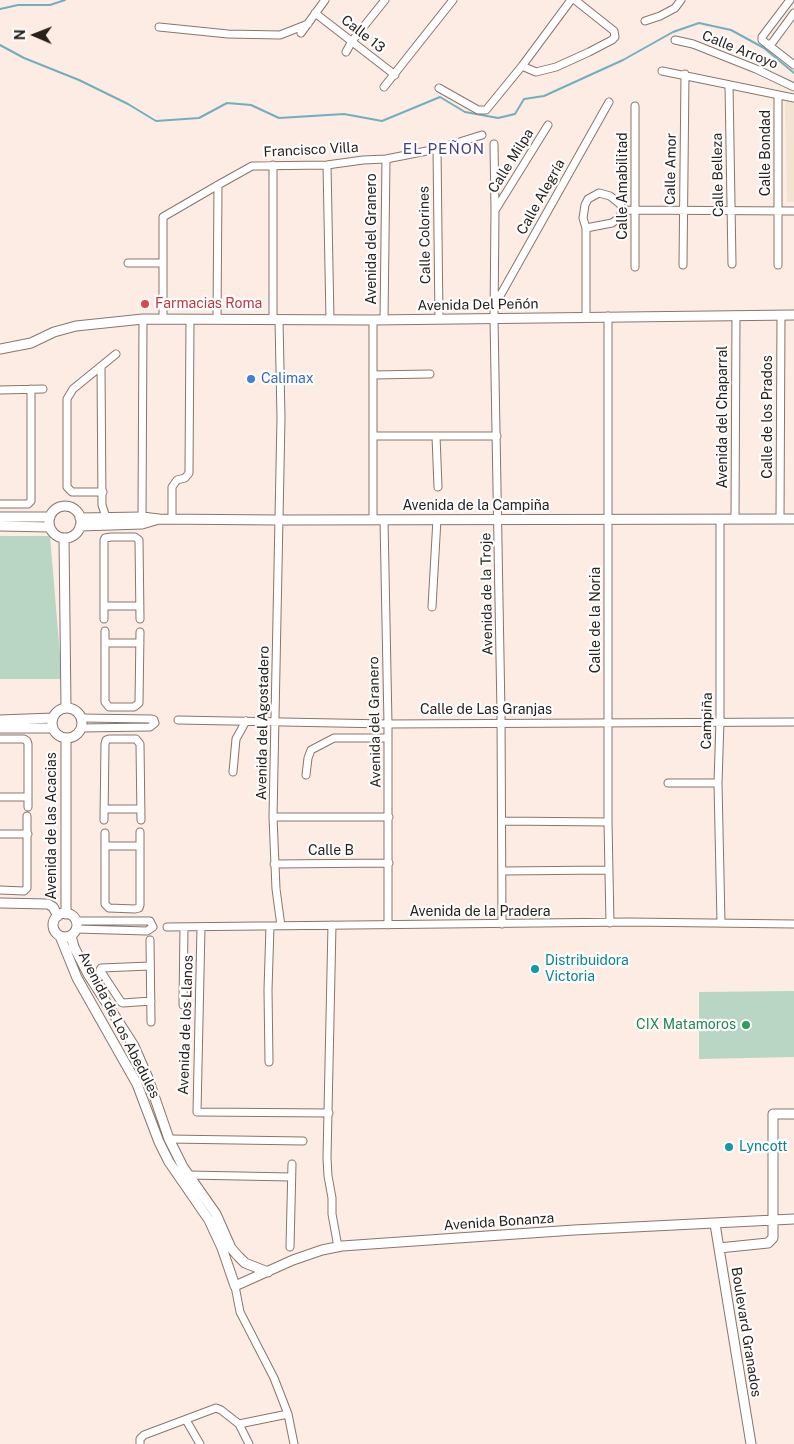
<!DOCTYPE html>
<meta charset="utf-8">
<style>
body{margin:0}
#map{position:relative;width:794px;height:1444px;overflow:hidden;background:#fdece3;font-family:"Public Sans",sans-serif}
canvas{display:block}
.north{position:absolute;left:10px;top:10px;width:50px;height:50px;-webkit-text-stroke:4px #fdfdfd;paint-order:stroke;rotate:271deg;font-size:14px;font-weight:700;line-height:20px;text-align:center;color:#28211c}
.north::after{content:'';display:block;margin:auto;width:18px;height:22px;background:#28211c;clip-path:polygon(50% 0,100% 100%,50% 72%,0 100%)}
</style>
<div id="map">
<canvas width="794" height="1444"></canvas>
<div class="north">N</div>
</div>
<script>
const context = document.querySelector('canvas').getContext('2d');
context.lineJoin = 'round';
function fillPath(path, color) { context.fillStyle = color; context.fill(path, 'evenodd'); }
const toPath = rows => new Path2D(rows.map(r => 'M' + r).join(''));
function trace(path, color, width, dash) { context.strokeStyle = color; context.lineWidth = width; context.lineCap = dash ? 'butt' : 'round'; context.setLineDash(dash || []); context.stroke(path); }
function drawText(font, color, halo, rows, align = 'center') {
  context.font = font + ' "Public Sans",sans-serif'; context.lineWidth = 4.5; context.setLineDash([]); context.textBaseline = 'middle'; context.strokeStyle = halo; context.fillStyle = color; for (const [text, x, y, turn = 0] of rows) {
    context.save(); context.translate(x, y); context.rotate((+turn || 0) * Math.PI / 180); context.textAlign = isNaN(turn) ? turn : align; if (halo) context.strokeText(text, 0, 0); context.fillText(text, 0, 0); context.restore();
  }
}
const education = toPath([
 [785,101,794,103,794,202,787,202]
]);
const green = toPath([
 [0,536,50,536,62,679,0,679],
 [794,991,794,1057,699,1059,699,992]
]);
const stream = toPath([
 [0,9,18,5,50,5,65,0],
 [0,45,24,58,79,80,128,104,156,121,199,118,227,103,251,105,279,118,344,114,382,121,440,97,465,112,498,118,515,114,524,99,544,96,623,60,673,32,699,23,731,30,764,48,794,73]
]);
const minor = toPath([
 [790,0,762,37,762,40,794,65],
 [315,13,395,75],
 [645,21,660,16,675,8,681,0],
 [159,27,228,34,280,35,308,24],
 [301,33,325,0],
 [675,40,693,44,756,69,794,87],
 [768,45,772,43,794,13],
 [346,52,352,41,385,0],
 [522,66,536,72,556,67,589,52,612,40,615,37,614,31,575,0],
 [662,71,794,98],
 [729,85,732,264],
 [384,87,453,0],
 [439,88,478,110,486,110,522,66,571,0],
 [778,95,778,265],
 [635,106,635,267],
 [494,144,495,210,494,319,501,713,502,924],
 [437,149,439,319],
 [327,165,330,320],
 [496,209,548,125],
 [623,210,794,211],
 [586,228,612,223,619,218,623,210],
 [128,263,163,263],
 [683,265,685,74],
 [496,303,609,102],
 [608,316,608,822,610,923],
 [586,317,586,228,583,218,585,205,588,199,599,193,610,196,620,204,623,210],
 [163,319,163,217,218,185,252,166,327,165,363,160,386,159,437,149,482,135],
 [217,319,218,185],
 [273,320,273,165],
 [279,320,281,418,273,817,276,889,281,926],
 [373,320,373,520],
 [384,320,386,159],
 [101,367,102,505,106,517],
 [373,375,430,374],
 [0,390,43,389],
 [373,436,497,436],
 [436,436,438,487],
 [103,492,72,492,67,487,67,399,73,389,116,354],
 [0,504,28,504,31,501,31,389],
 [142,517,143,319],
 [172,519,172,487,177,480,185,478,189,473,190,319],
 [720,519,720,721,718,783,721,923],
 [735,519,736,315],
 [780,519,781,315],
 [384,520,388,724,388,925],
 [104,606,140,606],
 [432,607,437,519],
 [104,619,104,540,105,538,111,537,135,537,139,540,140,619],
 [105,631,105,702,109,707,134,707,139,703,140,632],
 [105,643,140,643],
 [178,720,388,724,794,722],
 [81,728,150,727,155,723,154,720,152,719,81,718],
 [0,739,24,739,27,741,28,744,28,807],
 [233,772,236,739,246,721],
 [306,775,308,758,311,750,334,738,388,738],
 [668,783,718,783],
 [0,797,28,797],
 [104,809,141,809],
 [273,817,389,817],
 [104,820,105,744,106,740,109,739,136,739,140,744,141,820],
 [502,821,608,822],
 [105,833,105,904,109,908,135,909,139,908,140,905,140,832],
 [0,834,28,834],
 [105,846,140,846],
 [274,864,389,863],
 [502,871,608,870],
 [0,890,24,891,27,888,27,816],
 [76,921,150,921,153,927,147,931,76,929],
 [332,925,327,1158,328,1176,332,1198,332,1214,338,1247],
 [167,927,629,922,794,924],
 [201,927,197,1112,329,1113],
 [150,940,151,1022],
 [150,966,101,968,100,970,121,1002,123,1003,151,1001],
 [183,1005,184,927],
 [269,1062,268,990,270,926],
 [169,1139,303,1141],
 [188,1175,291,1177],
 [290,1247,292,1164],
 [235,1286,240,1312,274,1378,288,1414,294,1444],
 [186,1420,200,1444],
 [239,1424,288,1414],
 [140,1444,140,1439,144,1435,216,1408,221,1410,239,1424,249,1444]
]);
const tertiary = toPath([
 [0,349,31,343,54,332,76,326,143,319,373,320,794,315],
 '49 522a16 16 0 1 1 32 0a16 16 0 1 1-32 0Z',
 [0,517,50,517],
 [80,518,142,517,159,519,279,520,794,519],
 [0,526,50,527],
 [80,526,142,524,159,519],
 [64,538,66,708],
 '52 723a15 15 0 1 1 30 0a15 15 0 1 1-30 0Z',
 [0,720,53,718],
 [0,728,53,728],
 [0,903,48,904,53,907,58,916],
 '53 925a12 12 0 1 1 24 0a12 12 0 1 1-24 0Z',
 [66,914,66,738],
 [60,936,77,978,137,1084,159,1142,169,1162,209,1220,222,1248,235,1286,293,1260,322,1250,342,1246,574,1230,794,1219],
 [71,936,74,947,88,974,134,1046,148,1078,169,1139,183,1167,216,1214,231,1248,238,1256,245,1263,268,1272],
 [715,1224,751,1444],
 [719,1248,768,1243,773,1238,773,1114,794,1114]
]);
const markers = [
 [145,304,5,"#e0444e"],
 [251,379,5,"#3f7fe0"],
 [535,969,5,"#0f9aa8"],
 [746,1025,5,"#2e9e5b"],
 [729,1147,5,"#0f9aa8"]
];
const streetNames = [
 ["Calle 13",363,34,38],
 ["Calle Arroyo",740,50,22],
 ["Francisco Villa",311,150,-3],
 ["Calle Bondad",766,153,-90],
 ["Calle Milpa",511,161,-58],
 ["Calle Amor",671,169,-89],
 ["Calle Belleza",718,175,-91],
 ["Calle Amabilitad",623,186,-90],
 ["Calle Alegría",541,197,-61],
 ["Calle Colorines",425,235,-91],
 ["Avenida del Granero",372,239,-90],
 ["Avenida Del Peñón",478,305,-1],
 ["Avenida del Chaparral",723,417,-90],
 ["Calle de los Prados",768,417,-90],
 ["Avenida de la Campiña",476,506],
 ["Avenida de la Troje",487,594,-91],
 ["Calle de la Noria",596,620,-90],
 ["Calle de Las Granjas",486,710],
 ["Campiña",707,721,-89],
 ["Avenida del Granero",375,722,-91],
 ["Avenida del Agostadero",263,723,-89],
 ["Avenida de las Acacias",52,826,-90],
 ["Calle B",331,851],
 ["Avenida de la Pradera",480,912],
 ["Avenida de Los Abedules",119,1025,63],
 ["Avenida de los Llanos",186,1025,-88],
 ["Avenida Bonanza",499,1222,-4],
 ["Boulevard Granados",746,1332,81]
];
const healthNames = [
 ["Farmacias Roma",155,304]
];
const shopNames = [
 ["Calimax",261,379]
];
const cultureNames = [
 ["Distribuidora",545,961],
 ["Victoria",545,977],
 ["Lyncott",739,1147]
];
const leisureNames = [
 ["CIX Matamoros",736,1025]
];
const neighbourhoodNames = [
 ["EL PEÑON",444,149]
];
fillPath(education, '#f2e4d0');
fillPath(green, '#b8d6c3');
trace(stream, '#71afbe', 2);
trace(minor, '#88766c', 9);
trace(tertiary, '#88766c', 11);
trace(minor, '#fff', 7);
trace(tertiary, '#fff', 9);
for (const [x, y, r, color] of markers) { const dot = new Path2D(); dot.arc(x, y, r, 0, 2 * Math.PI); context.fillStyle = color; context.fill(dot); trace(dot, '#fdfdfd', 2); }
drawText('14px', '#28211c', '#fdfdfd', streetNames);
drawText('14px', '#be3a42', '#fdfdfd', healthNames, 'left');
drawText('14px', '#366cbe', '#fdfdfd', shopNames, 'left');
drawText('14px', '#0d838f', '#fdfdfd', cultureNames, 'left');
drawText('14px', '#27864d', '#fdfdfd', leisureNames, 'right');
context.letterSpacing = '1px';
drawText('15px', '#45407d', '#fdfdfd', neighbourhoodNames);
context.letterSpacing = '0px';
</script>
